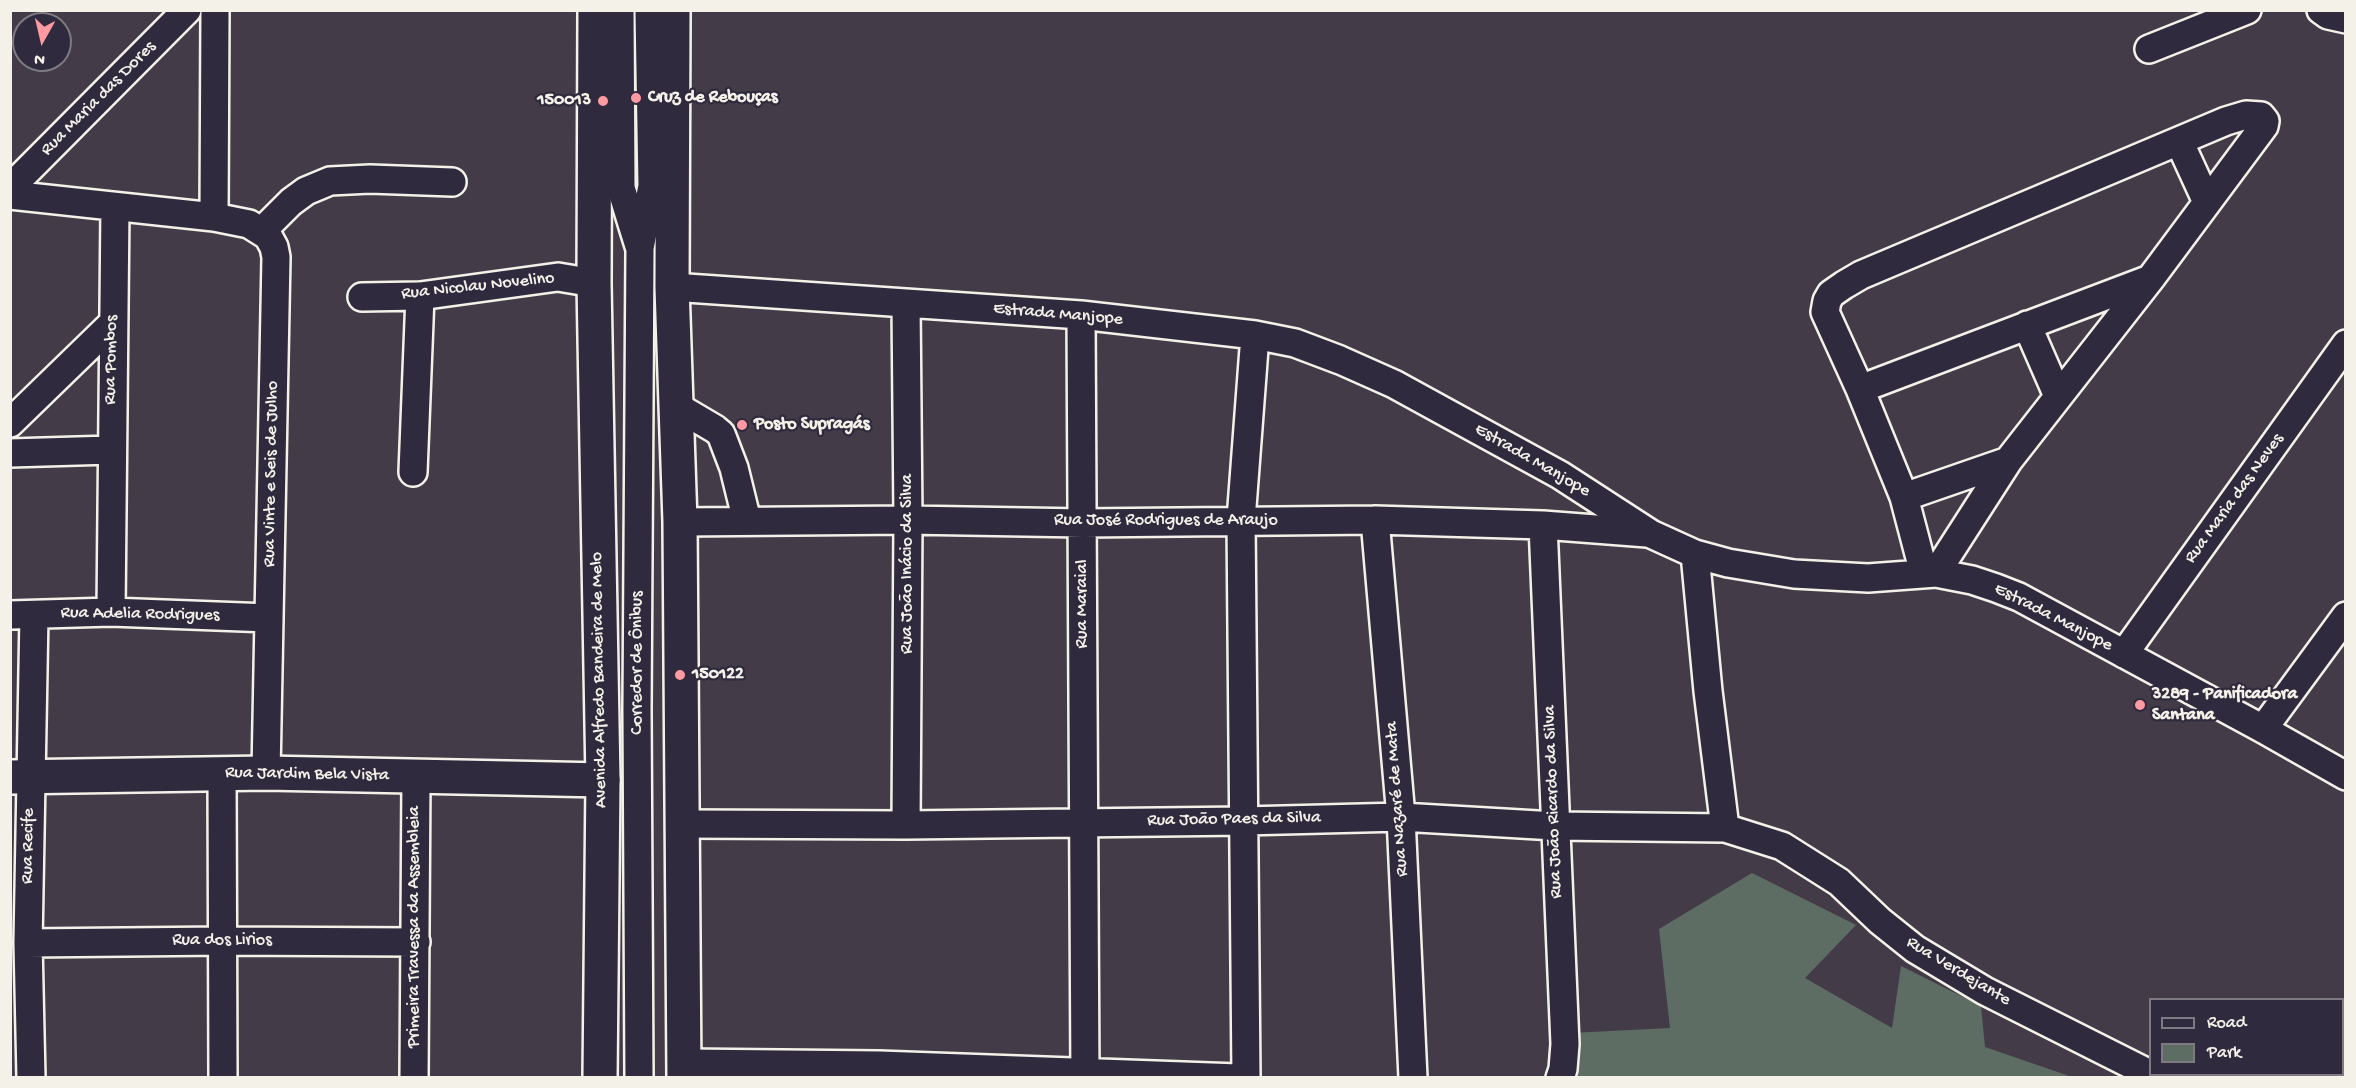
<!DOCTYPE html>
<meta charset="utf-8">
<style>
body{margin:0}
#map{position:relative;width:2356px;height:1088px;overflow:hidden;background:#433c48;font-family:"Gochi Hand",sans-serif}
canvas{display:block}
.frame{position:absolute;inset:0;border:12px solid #f4f1e8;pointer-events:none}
.legend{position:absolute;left:2149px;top:998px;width:195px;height:78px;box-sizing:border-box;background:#2f2a3d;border:2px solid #7e7a81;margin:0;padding:8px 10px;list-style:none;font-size:18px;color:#f4f1e8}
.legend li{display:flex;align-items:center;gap:12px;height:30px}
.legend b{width:30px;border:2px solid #7e7a81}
.north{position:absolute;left:12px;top:12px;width:60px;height:60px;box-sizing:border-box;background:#2f2a3d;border:2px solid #7e7a81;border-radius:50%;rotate:188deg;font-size:16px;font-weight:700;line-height:24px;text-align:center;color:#f4f1e8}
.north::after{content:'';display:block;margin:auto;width:21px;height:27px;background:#ff9aa2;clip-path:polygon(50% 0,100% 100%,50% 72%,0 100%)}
</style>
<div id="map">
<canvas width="2356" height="1088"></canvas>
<div class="frame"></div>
<ul class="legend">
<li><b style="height:8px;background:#2f2a3d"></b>Road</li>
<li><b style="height:16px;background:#5e6d64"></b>Park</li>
</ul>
<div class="north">N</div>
</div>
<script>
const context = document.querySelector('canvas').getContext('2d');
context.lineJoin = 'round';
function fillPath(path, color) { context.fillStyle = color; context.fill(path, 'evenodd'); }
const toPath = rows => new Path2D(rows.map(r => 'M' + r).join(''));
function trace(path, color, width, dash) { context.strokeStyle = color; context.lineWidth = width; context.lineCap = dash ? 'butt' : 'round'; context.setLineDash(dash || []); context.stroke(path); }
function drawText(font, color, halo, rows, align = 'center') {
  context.font = font + ' "Gochi Hand",sans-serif'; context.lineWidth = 4.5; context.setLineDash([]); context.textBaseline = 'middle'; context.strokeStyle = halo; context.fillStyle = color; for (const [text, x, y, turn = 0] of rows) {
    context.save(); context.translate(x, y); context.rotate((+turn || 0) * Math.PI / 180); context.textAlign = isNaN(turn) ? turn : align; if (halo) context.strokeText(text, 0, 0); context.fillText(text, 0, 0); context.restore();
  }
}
const green = toPath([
 [1752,873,1856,925,1805,978,1892,1028,1901,966,1981,1006,1985,1047,2072,1077,1570,1078,1571,1033,1670,1028,1659,929]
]);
const minor = toPath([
 [620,10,621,188,639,246],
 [2321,10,2328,15,2346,19],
 [2149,49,2247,10],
 [2179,141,2207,202],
 [10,188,187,10],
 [10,195,214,217,249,224,268,236,274,247,276,257,266,773],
 [214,217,215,10],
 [262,231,291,202,306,191,330,181,370,179,452,182],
 [672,287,1081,315,1255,335,1295,343,1340,360,1394,384,1560,475,1651,534,1695,554,1728,563,1794,574,1868,578,1936,573,1972,580,1996,588,2019,597,2263,729,2346,776],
 [362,297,420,296,558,277,594,283],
 [906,303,908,520,906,825],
 [1081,315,1085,1078],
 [2027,325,2058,396],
 [1860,389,1825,312,1827,301,1831,294,1844,285,1861,275,2226,121,2246,115,2261,116,2265,121,2264,126,2151,278,2008,461,1936,573],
 [676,406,715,429,721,434,734,468,747,521],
 [10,423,113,323],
 [10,453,111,450],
 [413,472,420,296],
 [1904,497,2008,461],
 [1375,520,1401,817,1413,1078],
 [680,522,908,520,1083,523,1375,520,1543,525,1647,533],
 [1543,525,1565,1044,1563,1069,1560,1078],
 [1695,554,1708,691,1725,828],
 [1924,573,1904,497,1860,389,2150,279],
 [111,612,115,207],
 [10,615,111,612,269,618],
 [2124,654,2346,344],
 [2263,729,2346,616],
 [222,773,223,1078],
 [682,824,906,825,1244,821,1401,817,1555,826,1725,828,1782,846,1839,882,1880,921,1915,949,1985,991,2150,1074],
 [28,943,222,941,416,942],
 [684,1063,879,1065,1238,1078],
 [31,1078,28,943,34,615],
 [414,1078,416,777],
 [639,1078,637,709,640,248,652,186,649,10],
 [1246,1078,1241,520,1255,335]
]);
const major = toPath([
 [10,777,266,773,603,780]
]);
const highway = toPath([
 [595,10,594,283,603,780,600,1078],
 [673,10,672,287,680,522,684,1078]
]);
const markers = [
 [636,98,6,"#ff9aa2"],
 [603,101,6,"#ff9aa2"],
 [742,425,6,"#ff9aa2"],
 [680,675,6,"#ff9aa2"],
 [2140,705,6,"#ff9aa2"]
];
const poiNames = [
 ["Cruz de Rebouças",648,98],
 ["150013",591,101,"right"],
 ["Posto Supragás",754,425],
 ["150122",692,675],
 ["3289 - Panificadora",2152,695],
 ["Santana",2152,716]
];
const streetNames = [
 ["Rua Maria das Dores",99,99,-45],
 ["Rua Nicolau Novelino",478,287,-6],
 ["Estrada Manjope",1058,315,5],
 ["Rua Pombos",112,360,-89],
 ["Estrada Manjope",1532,461,30],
 ["Rua Vinte e Seis de Julho",272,474,-89],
 ["Rua Maria das Neves",2235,499,-54],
 ["Rua José Rodrigues de Araujo",1166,521],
 ["Rua João Inácio da Silva",908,564,-90],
 ["Rua Maraial",1083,604,-90],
 ["Rua Adelia Rodrigues",140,615,1],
 ["Estrada Manjope",2053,618,27],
 ["Corredor de Ônibus",638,663,-90],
 ["Avenida Alfredo Bandeira de Melo",600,680,-91],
 ["Rua Jardim Bela Vista",307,775,1],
 ["Rua Nazaré de Mata",1398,799,-94],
 ["Rua João Ricardo da Silva",1554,802,-92],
 ["Rua João Paes da Silva",1234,820,-1],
 ["Rua Recife",29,846,-89],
 ["Primeira Travessa da Assembleia",415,927,-90],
 ["Rua dos Lirios",222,941],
 ["Rua Verdejante",1958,972,31]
];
fillPath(green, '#5e6d64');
trace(minor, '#f4f1e8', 32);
trace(major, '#f4f1e8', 38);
trace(highway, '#f4f1e8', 38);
trace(minor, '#2f2a3d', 27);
trace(major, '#2f2a3d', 33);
trace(highway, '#2f2a3d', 33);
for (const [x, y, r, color] of markers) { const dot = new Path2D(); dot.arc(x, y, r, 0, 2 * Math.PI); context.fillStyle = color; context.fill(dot); trace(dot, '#2f2a3d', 2); }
drawText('bold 18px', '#f4f1e8', '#2f2a3d', poiNames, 'left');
drawText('18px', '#f4f1e8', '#2f2a3d', streetNames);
</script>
